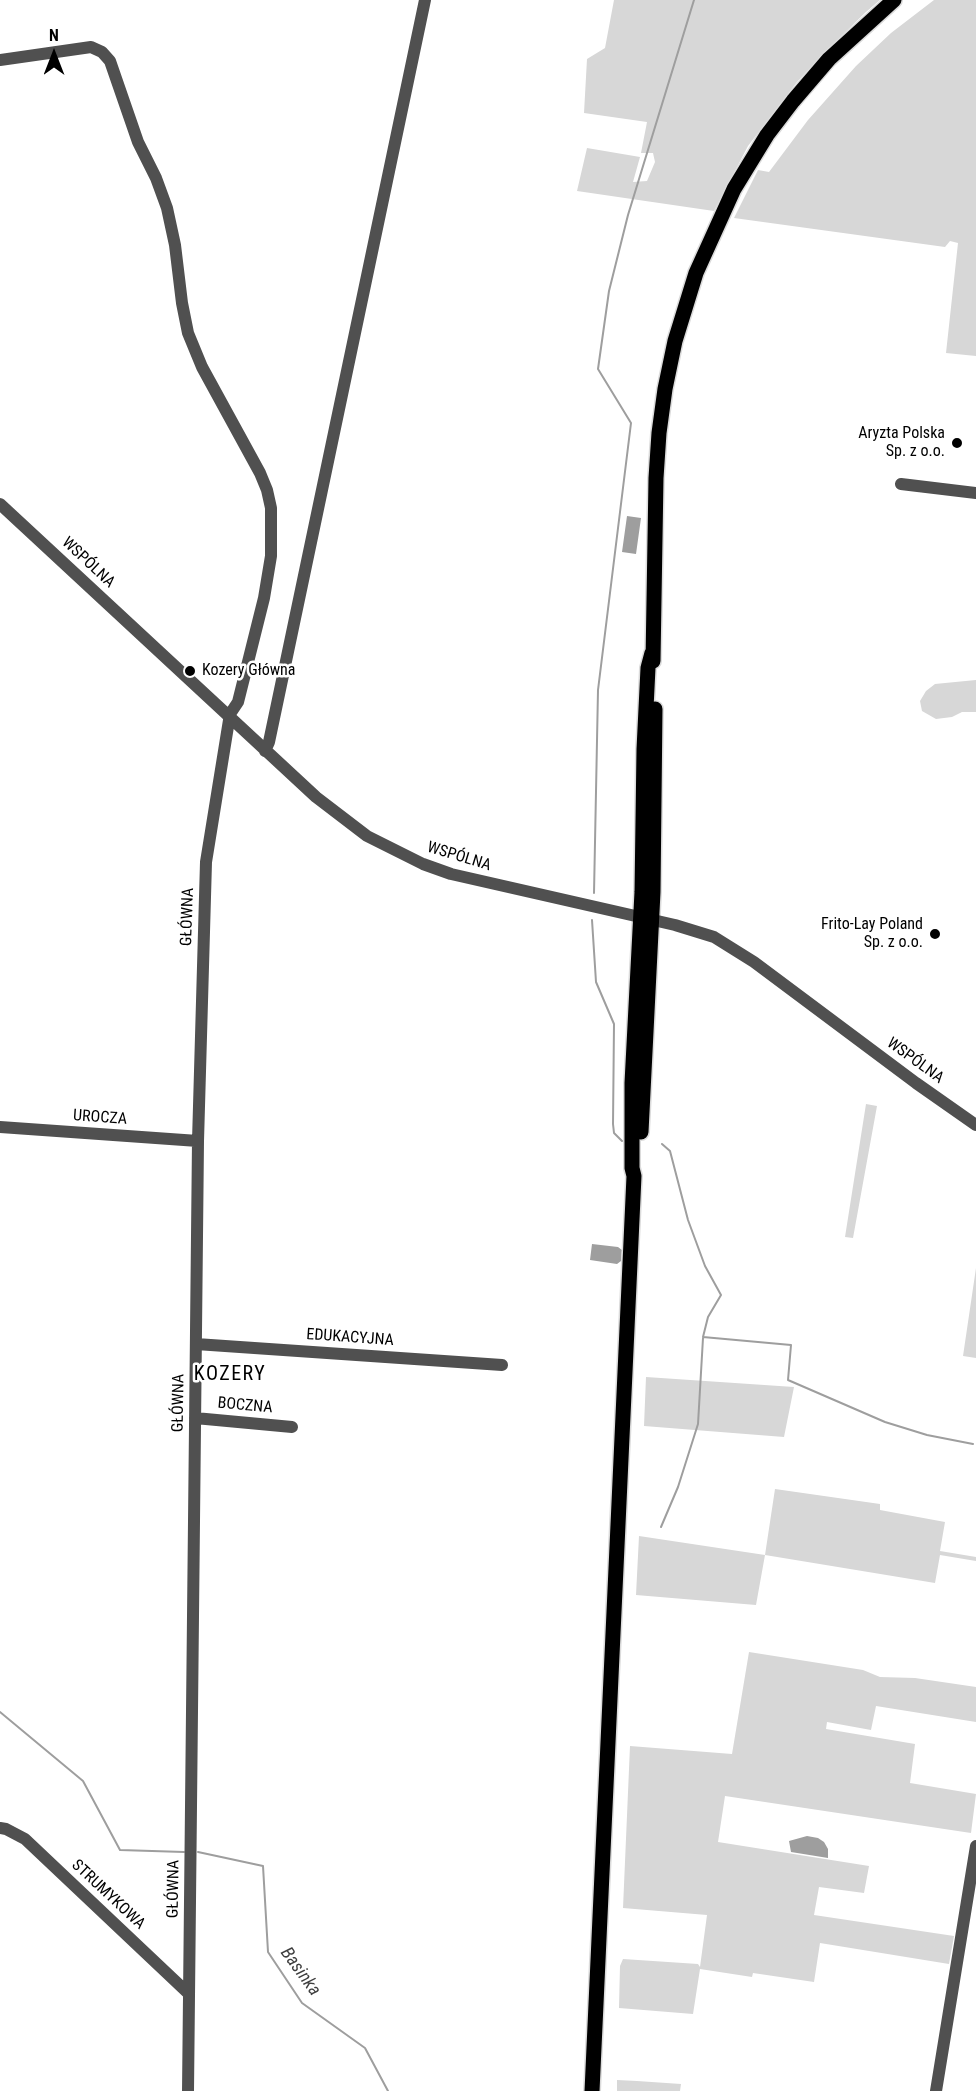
<!DOCTYPE html>
<meta charset="utf-8">
<style>
body{margin:0}
#map{position:relative;width:976px;height:2091px;overflow:hidden;background:#fff;font-family:"Roboto Condensed",sans-serif}
canvas{display:block}
.north{position:absolute;left:24px;top:24px;width:60px;height:60px;-webkit-text-stroke:4px #fff;paint-order:stroke;rotate:0deg;font-size:16px;font-weight:700;line-height:24px;text-align:center;color:#000}
.north::after{content:'';display:block;margin:auto;width:21px;height:27px;background:#000;clip-path:polygon(50% 0,100% 100%,50% 72%,0 100%)}
</style>
<div id="map">
<canvas width="976" height="2091"></canvas>
<div class="north">N</div>
</div>
<script>
const context = document.querySelector('canvas').getContext('2d');
context.lineJoin = 'round';
function fillPath(path, color) { context.fillStyle = color; context.fill(path, 'evenodd'); }
const toPath = rows => new Path2D(rows.map(r => 'M' + r).join(''));
function trace(path, color, width, dash) { context.strokeStyle = color; context.lineWidth = width; context.lineCap = dash ? 'butt' : 'round'; context.setLineDash(dash || []); context.stroke(path); }
function drawText(font, color, halo, rows, align = 'center') {
  context.font = font + ' "Roboto Condensed",sans-serif'; context.lineWidth = 5; context.setLineDash([]); context.textBaseline = 'middle'; context.strokeStyle = halo; context.fillStyle = color; for (const [text, x, y, turn = 0] of rows) {
    context.save(); context.translate(x, y); context.rotate((+turn || 0) * Math.PI / 180); context.textAlign = isNaN(turn) ? turn : align; if (halo) context.strokeText(text, 0, 0); context.fillText(text, 0, 0); context.restore();
  }
}
const green = toPath([
 [614,0,880,0,866,12,825,52,797,82,748,146,714,211,577,191,587,148,640,157,633,182,647,181,655,162,653,153,641,153,647,122,584,113,587,59,605,48],
 [934,0,976,0,976,356,946,353,958,243,950,241,945,247,734,218,758,170,769,172,808,120,856,66,891,33],
 [976,680,976,712,962,712,952,717,936,719,922,711,920,701,926,691,935,684],
 [866,1104,877,1106,853,1238,845,1237],
 [976,1268,976,1358,963,1356],
 [646,1377,794,1387,784,1437,644,1426],
 [775,1489,880,1504,880,1510,945,1522,940,1551,976,1557,976,1561,940,1555,935,1583,765,1555,756,1605,636,1595,639,1536,765,1555],
 [749,1652,863,1670,880,1677,915,1678,976,1687,976,1722,876,1706,871,1730,827,1722,826,1729,915,1744,910,1783,976,1794,971,1833,725,1796,718,1842,869,1866,864,1893,819,1887,814,1915,954,1936,949,1964,820,1943,814,1982,753,1973,752,1977,700,1969,693,2014,619,2008,620,1966,623,1959,698,1964,700,1967,707,1915,623,1908,630,1746,732,1754],
 [617,2080,637,2081,681,2084,680,2091,617,2091]
]);
const water = toPath([
 [627,516,641,518,636,554,622,552],
 [592,1244,618,1247,622,1250,621,1261,617,1264,590,1260],
 [807,1836,818,1838,824,1842,828,1849,828,1858,791,1852,789,1841]
]);
const stream = toPath([
 [594,893,598,690,631,423,598,369,609,291,628,215,694,0],
 [592,920,596,982,614,1024,613,1124,614,1133,622,1141],
 [662,1144,670,1151,688,1220,705,1266,721,1295,708,1317,703,1337,791,1345,788,1380,885,1422,927,1435,973,1444],
 [661,1527,678,1487,698,1424,703,1338],
 [0,1712,83,1781,120,1850,184,1852],
 [198,1852,263,1866,268,1952,302,2003,365,2048,388,2091]
]);
const minor = toPath([
 [0,60,91,47,102,52,110,61,138,142,156,178,167,208,175,245,182,303,188,333,202,367,260,473,267,490,271,508,271,556,264,598,238,702,230,714,206,862,198,1141,188,2091],
 [901,484,976,493],
 [0,504,316,797,367,836,423,864,451,874,675,925,714,937,754,962,916,1083,976,1125],
 [265,751,269,742,425,0],
 [0,1127,198,1141],
 [196,1344,502,1365],
 [195,1418,292,1427],
 [0,1828,6,1829,25,1839,189,1994],
 [936,2091,976,1846]
]);
const major = toPath([
 [653,661,656,478,659,433,665,389,675,341,696,273,734,189,767,135,793,101,829,59,894,0],
 [641,1132,653,892,655,709],
 [592,2091,634,1176,632,1168,632,1083,642,892,644,749,648,668,652,653]
]);
const markers = [
 [957,443,6,"#000"],
 [190,671,6,"#000"],
 [935,934,6,"#000"]
];
const poiNames = [
 ["Aryzta Polska",945,434],
 ["Sp. z o.o.",945,452],
 ["Kozery Główna",202,671,"left"],
 ["Frito-Lay Poland",923,925],
 ["Sp. z o.o.",923,943]
];
const streetNames = [
 ["WSPÓLNA",88,563,43],
 ["WSPÓLNA",459,857,17],
 ["GŁÓWNA",188,917,-88],
 ["WSPÓLNA",915,1061,36],
 ["UROCZA",100,1118,4],
 ["EDUKACYJNA",350,1338,4],
 ["GŁÓWNA",179,1403,-89],
 ["BOCZNA",245,1406,5],
 ["GŁÓWNA",174,1889,-89],
 ["STRUMYKOWA",108,1895,43]
];
const waterNames = [
 ["Basinka",300,1972,54]
];
const quarterNames = [
 ["KOZERY",230,1375]
];
fillPath(green, '#d7d7d7');
fillPath(water, '#9e9e9e');
trace(stream, '#9e9e9e', 2);
trace(major, '#dbdbdb', 18);
trace(minor, '#505050', 12);
trace(major, '#000', 15);
for (const [x, y, r, color] of markers) { const dot = new Path2D(); dot.arc(x, y, r, 0, 2 * Math.PI); context.fillStyle = color; context.fill(dot); trace(dot, '#fff', 2); }
drawText('16px', '#000', '#fff', poiNames, 'right');
drawText('16px', '#000', '#fff', streetNames);
drawText('italic 18px', '#3f3f3f', '#fff', waterNames);
context.letterSpacing = '1.5px';
drawText('20px', '#000', '#fff', quarterNames);
context.letterSpacing = '0px';
</script>
